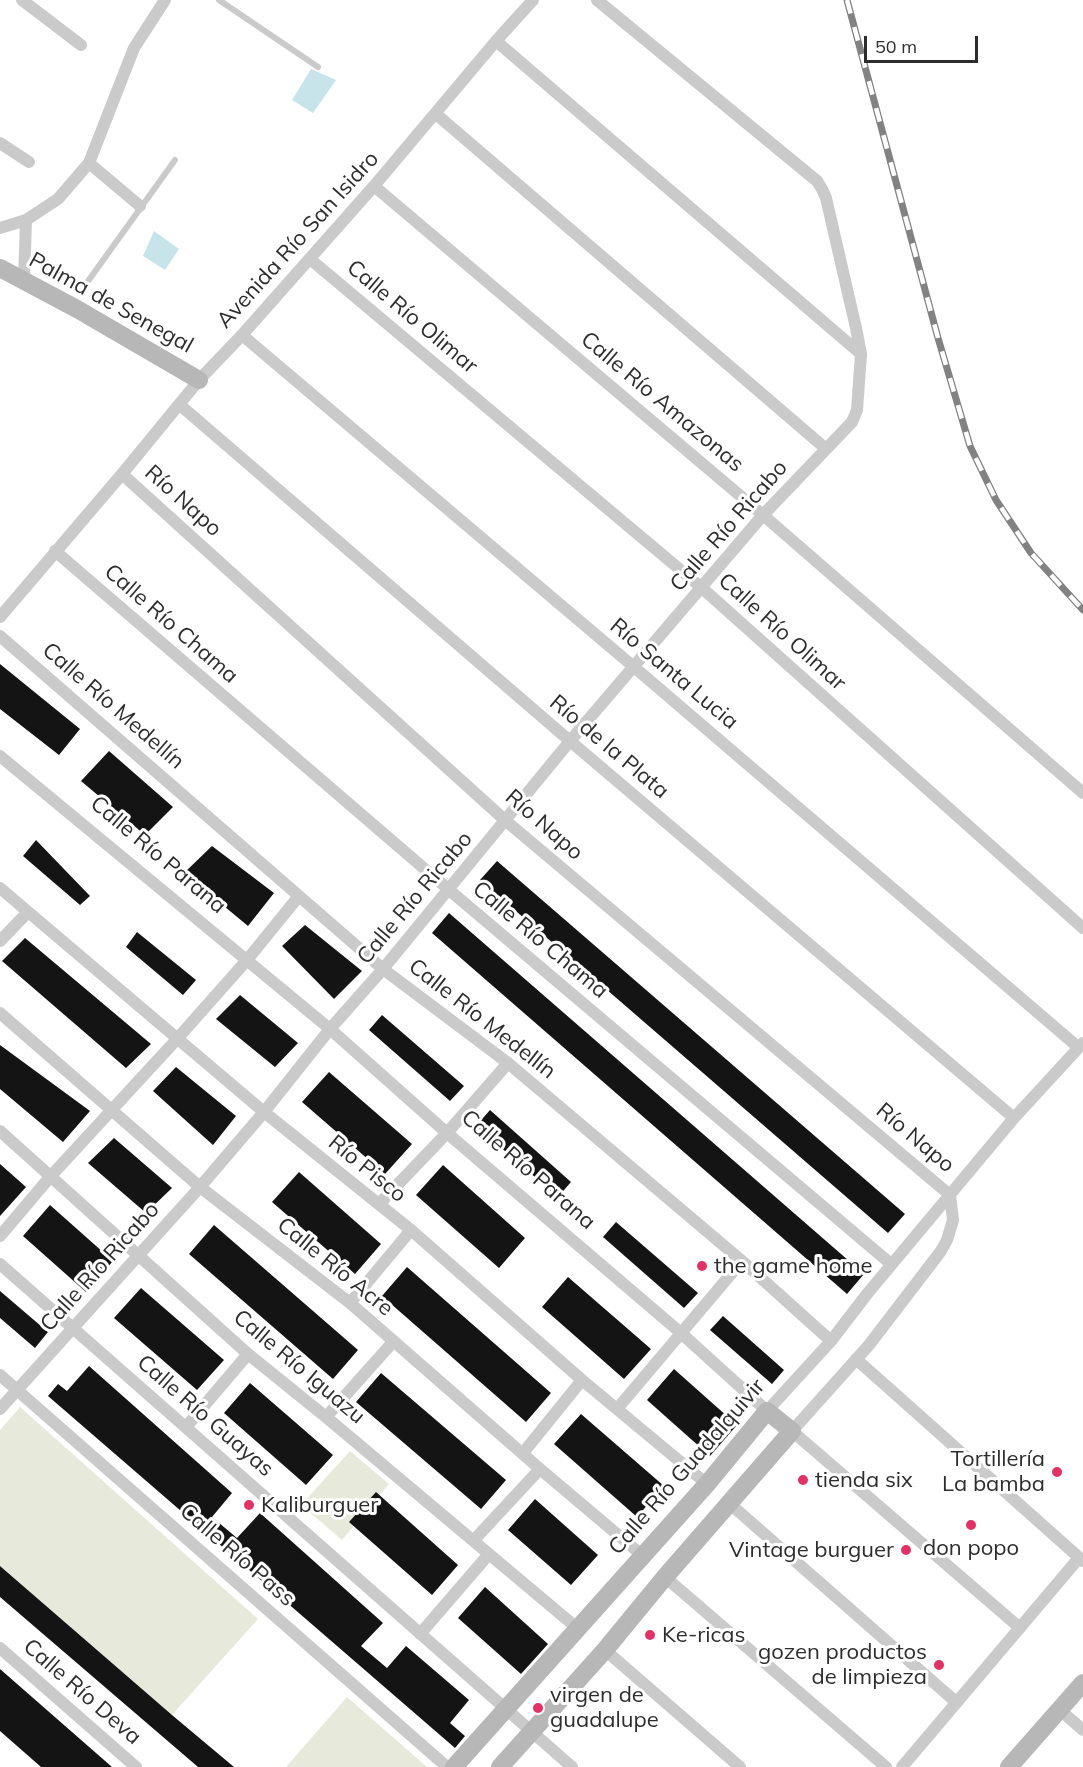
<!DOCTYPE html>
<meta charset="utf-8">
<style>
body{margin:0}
#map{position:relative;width:1083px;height:1767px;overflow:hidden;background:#fff;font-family:Mulish,sans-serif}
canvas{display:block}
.scale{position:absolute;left:864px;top:36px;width:114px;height:27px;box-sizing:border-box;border:3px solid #2d2d2d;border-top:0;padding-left:8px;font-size:18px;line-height:21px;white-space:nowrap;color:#2d2d2d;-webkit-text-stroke:4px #fff;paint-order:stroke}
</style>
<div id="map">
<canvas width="1083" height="1767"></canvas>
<div class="scale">50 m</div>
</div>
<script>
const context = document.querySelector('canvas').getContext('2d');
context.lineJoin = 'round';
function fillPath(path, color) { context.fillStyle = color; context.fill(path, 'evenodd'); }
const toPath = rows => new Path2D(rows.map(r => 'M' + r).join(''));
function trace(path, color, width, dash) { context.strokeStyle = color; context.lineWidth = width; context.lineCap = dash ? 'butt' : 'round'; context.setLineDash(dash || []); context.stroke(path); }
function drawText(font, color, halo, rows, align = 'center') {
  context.font = font + ' Mulish,sans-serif'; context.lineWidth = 6; context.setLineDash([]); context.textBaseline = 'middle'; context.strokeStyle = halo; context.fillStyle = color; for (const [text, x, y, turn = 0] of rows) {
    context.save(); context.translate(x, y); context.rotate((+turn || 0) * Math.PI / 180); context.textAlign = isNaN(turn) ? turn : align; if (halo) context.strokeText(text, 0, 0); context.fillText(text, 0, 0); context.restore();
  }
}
const green = toPath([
 [20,1407,258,1619,172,1715,0,1566,0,1430],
 [350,1451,389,1484,342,1540,301,1505],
 [347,1697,427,1767,286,1767]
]);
const water = toPath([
 [311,69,336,80,313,113,292,100],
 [154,231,179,249,165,270,143,256]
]);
const building = toPath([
 [0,664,80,729,59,755,0,709],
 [109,751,173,807,145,835,81,781],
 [36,840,90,896,80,905,23,856],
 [212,846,274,893,248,926,184,873],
 [497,861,905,1214,888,1233,480,880],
 [449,913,864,1274,847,1294,432,933],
 [305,925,362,971,334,999,282,946],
 [137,932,196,980,183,995,126,947],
 [25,938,151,1044,126,1068,2,961],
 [240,995,298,1043,275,1067,216,1019],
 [382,1015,464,1086,450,1101,369,1030],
 [0,1045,90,1111,63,1142,0,1089],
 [176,1067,236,1116,213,1145,153,1091],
 [329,1072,412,1144,385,1174,302,1102],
 [490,1110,571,1182,558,1197,476,1126],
 [114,1138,172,1188,146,1213,88,1163],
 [0,1164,26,1187,0,1216],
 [443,1165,525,1238,499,1268,416,1195],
 [299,1172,381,1244,355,1274,272,1202],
 [50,1205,113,1261,86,1292,23,1236],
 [616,1222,698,1293,684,1308,603,1237],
 [214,1225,358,1350,333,1379,189,1254],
 [407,1267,551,1393,526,1422,382,1296],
 [568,1277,651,1349,624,1379,542,1307],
 [141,1288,224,1360,197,1390,114,1318],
 [0,1291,48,1332,35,1348,0,1318],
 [723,1316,784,1370,772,1384,710,1330],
 [89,1366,232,1493,212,1517,237,1538,260,1513,383,1623,361,1646,387,1668,406,1646,469,1700,450,1723,465,1736,455,1748,48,1396,58,1384,67,1391],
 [674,1369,737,1425,710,1456,647,1400],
 [381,1373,506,1480,481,1509,356,1402],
 [250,1383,333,1455,306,1485,224,1413],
 [581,1414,664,1486,637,1517,554,1444],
 [376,1492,458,1565,432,1595,349,1522],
 [535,1499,598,1555,571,1585,508,1530],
 [0,1566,172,1715,234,1767,198,1767,0,1597],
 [485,1587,548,1644,521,1674,458,1618],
 [0,1669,112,1767,41,1767,0,1731]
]);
const lane = toPath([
 [219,0,318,67],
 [86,284,175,160]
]);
const street = toPath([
 [22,0,81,45],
 [496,41,861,354],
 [436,114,825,448],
 [0,143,29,162],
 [89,163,140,206],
 [374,186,763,515,1083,793],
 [0,228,26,220,58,199,89,163,134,48,165,0],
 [310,259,702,588,1083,928],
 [24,281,26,220],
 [242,335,634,667,1078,1047],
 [180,405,570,741,1014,1118],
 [122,474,506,821,950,1195,953,1220,947,1240,941,1251,869,1345,792,1431,1020,1628],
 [55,551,448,889,891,1264],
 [0,617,122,474,199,380,242,335,374,186,496,41,533,0],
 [0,636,383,969,508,1063,742,1261,831,1341],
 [0,756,330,1029,447,1133,681,1333,767,1411,831,1341,867,1294,1014,1118,1083,1043],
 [0,888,264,1112,411,1230,582,1380,707,1484],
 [0,941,28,912],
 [0,1013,200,1187,350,1303,540,1469,643,1556],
 [0,1131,248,1354,326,1417,577,1628],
 [379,1204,447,1133,508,1063],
 [0,1236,50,1177,177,1039,247,960,299,896],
 [0,1264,572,1767],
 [350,1303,411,1230],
 [856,1359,1083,1561],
 [0,1375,447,1767],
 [0,1409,200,1187,264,1112,330,1029,383,969,570,741,763,515,852,422,857,410,861,354,856,328,826,198,822,189,817,181,597,0],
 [617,1409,742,1261],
 [326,1417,393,1342],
 [186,1427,248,1354],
 [523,1453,582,1380],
 [729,1503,956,1702],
 [474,1540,540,1469],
 [665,1577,886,1767],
 [420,1634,489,1554],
 [0,1648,136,1767],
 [605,1650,740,1767],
 [1060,1710,1083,1730],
 [902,1767,1079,1558]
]);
const secondary = toPath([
 [0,268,77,309,199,380],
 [454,1767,707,1484,767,1411,792,1431,665,1577,605,1650,500,1767],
 [1009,1767,1083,1683]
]);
const rail = toPath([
 [847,0,938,338,970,446,996,500,1031,553,1083,610]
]);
const markers = [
 [702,1266,6,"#e13265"],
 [1057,1472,6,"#e13265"],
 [803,1480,6,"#e13265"],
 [249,1505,6,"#e13265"],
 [971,1525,6,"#e13265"],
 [906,1550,6,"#e13265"],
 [650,1635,6,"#e13265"],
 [939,1665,6,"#e13265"],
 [538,1708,6,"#e13265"]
];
const streetNames = [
 ["Avenida Río San Isidro",298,240,-48],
 ["Palma de Senegal",111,303,29],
 ["Calle Río Olimar",412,317,40],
 ["Calle Río Amazonas",662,402,40],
 ["Río Napo",183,501,42],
 ["Calle Río Ricabo",729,526,-49],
 ["Calle Río Chama",171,624,41],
 ["Calle Río Olimar",782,632,42],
 ["Río Santa Lucia",674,674,40],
 ["Calle Río Medellín",113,706,41],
 ["Río de la Plata",609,747,40],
 ["Río Napo",544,825,41],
 ["Calle Río Parana",158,855,40],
 ["Calle Río Ricabo",415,898,-50],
 ["Calle Río Chama",540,940,40],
 ["Calle Río Medellín",482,1019,38],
 ["Río Napo",915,1138,40],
 ["Río Pisco",367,1169,39],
 ["Calle Río Parana",528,1170,41],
 ["Calle Río Ricabo",100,1267,-48],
 ["Calle Río Acre",335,1267,39],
 ["Calle Río Iguazu",299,1367,40],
 ["Calle Río Guayas",205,1416,41],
 ["Calle Río Guadalquivir",687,1467,-49],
 ["Calle Río Pass",237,1555,41],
 ["Calle Río Deva",82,1692,41]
];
const poiNames = [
 ["the game home",714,1266],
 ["Tortillería",1045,1459,"right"],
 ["La bamba",1045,1484,"right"],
 ["tienda six",815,1480],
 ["Kaliburguer",261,1505],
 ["don popo",971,1548,"center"],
 ["Vintage burguer",894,1550,"right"],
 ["Ke-ricas",662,1635],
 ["gozen productos",927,1652,"right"],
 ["de limpieza",927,1677,"right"],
 ["virgen de",550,1695],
 ["guadalupe",550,1720]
];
fillPath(green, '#e7eadb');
fillPath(water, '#c7e4ea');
fillPath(building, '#141414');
trace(lane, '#cacaca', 6);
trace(street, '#cacaca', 12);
trace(secondary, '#b7b7b7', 18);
trace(rail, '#828282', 7);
trace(rail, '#fff', 4.5, [14]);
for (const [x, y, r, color] of markers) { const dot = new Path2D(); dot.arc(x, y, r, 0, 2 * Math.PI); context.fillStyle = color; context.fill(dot); trace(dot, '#fff', 2); }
drawText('22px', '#2d2d2d', '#fff', streetNames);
drawText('22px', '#2d2d2d', '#fff', poiNames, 'left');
</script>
